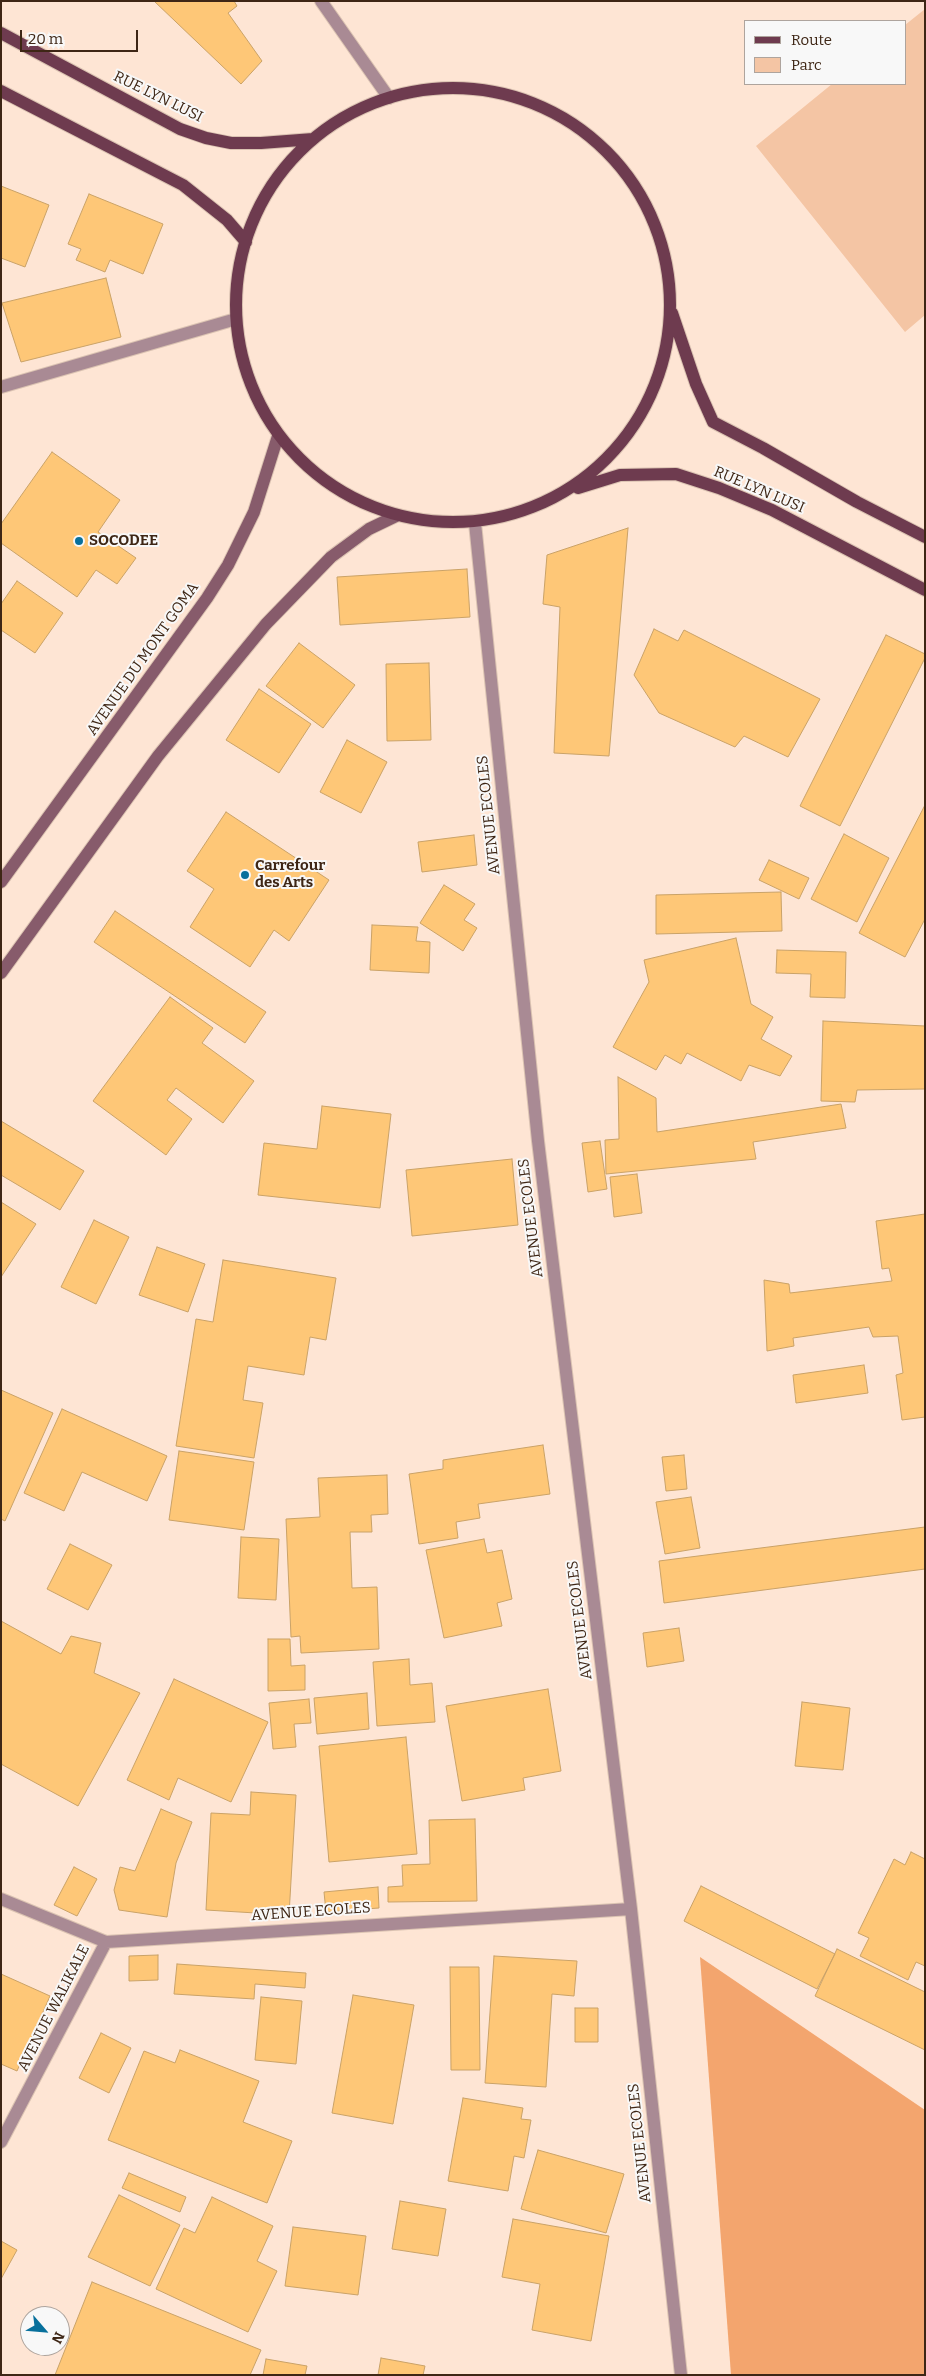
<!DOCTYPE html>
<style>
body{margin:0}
#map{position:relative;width:926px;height:2376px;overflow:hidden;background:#fee5d4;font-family:Bitter,serif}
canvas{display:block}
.frame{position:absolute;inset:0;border:2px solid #3e2615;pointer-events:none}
.legend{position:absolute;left:744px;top:20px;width:162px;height:65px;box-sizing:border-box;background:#f8f8f8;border:1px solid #aea49d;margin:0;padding:6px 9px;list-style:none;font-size:15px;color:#3e2615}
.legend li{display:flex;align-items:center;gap:10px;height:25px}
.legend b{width:25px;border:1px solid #aea49d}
.north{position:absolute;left:20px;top:2306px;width:50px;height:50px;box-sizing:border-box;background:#f8f8f8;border:1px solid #aea49d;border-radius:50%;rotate:117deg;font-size:14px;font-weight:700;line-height:20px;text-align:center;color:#3e2615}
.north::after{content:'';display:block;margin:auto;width:18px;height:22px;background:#08709c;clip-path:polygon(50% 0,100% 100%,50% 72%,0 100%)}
.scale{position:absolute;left:20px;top:30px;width:118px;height:22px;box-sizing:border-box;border:2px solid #3e2615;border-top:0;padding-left:6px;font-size:15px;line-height:18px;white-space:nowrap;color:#3e2615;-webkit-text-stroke:4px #f8f8f8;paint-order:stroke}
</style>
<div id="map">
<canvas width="926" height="2376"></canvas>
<div class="frame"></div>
<ul class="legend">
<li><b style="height:6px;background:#6e3b4f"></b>Route</li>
<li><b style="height:14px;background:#f4c5a4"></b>Parc</li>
</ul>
<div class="north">N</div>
<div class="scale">20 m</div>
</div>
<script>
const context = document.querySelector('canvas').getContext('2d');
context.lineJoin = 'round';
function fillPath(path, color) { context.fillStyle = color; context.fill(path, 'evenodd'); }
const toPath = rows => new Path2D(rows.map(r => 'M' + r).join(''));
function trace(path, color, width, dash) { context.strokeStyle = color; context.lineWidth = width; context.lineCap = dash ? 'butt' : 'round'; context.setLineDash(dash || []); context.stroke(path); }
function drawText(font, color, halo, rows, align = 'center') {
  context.font = font + ' Bitter,serif'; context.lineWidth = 4; context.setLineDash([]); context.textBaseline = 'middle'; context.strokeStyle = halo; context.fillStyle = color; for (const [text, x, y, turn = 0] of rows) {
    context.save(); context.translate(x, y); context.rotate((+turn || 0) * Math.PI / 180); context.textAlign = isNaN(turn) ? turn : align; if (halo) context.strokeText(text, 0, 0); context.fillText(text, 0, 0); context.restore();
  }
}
const green = toPath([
 [925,9,925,315,905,332,756,146,832,84,905,84,905,25]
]);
const forest = toPath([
 [700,1957,925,2110,925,2375,731,2375]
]);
const building = toPath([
 [154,1,234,1,237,6,228,13,262,61,241,84,154,1],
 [1,186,49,205,25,267,1,258,1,186],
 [89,194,163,224,143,274,110,260,105,272,76,260,81,249,68,244,89,194],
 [106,278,121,337,21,362,2,303,106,278],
 [52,452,120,500,98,532,136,558,117,584,96,570,77,597,1,543,1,524,52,452],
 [628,528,609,756,554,753,560,607,543,604,547,555,628,528],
 [467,569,470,617,340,625,337,577,467,569],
 [17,581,63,613,35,653,1,630,1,604,17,581],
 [654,629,678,641,684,630,820,699,788,757,744,736,735,747,659,713,634,675,654,629],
 [886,635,925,654,925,658,840,826,800,806,886,635],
 [299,643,355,685,323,728,266,686,299,643],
 [429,663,431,740,387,741,386,664,429,663],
 [259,689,311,724,279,773,226,740,259,689],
 [347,740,387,762,361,813,320,792,347,740],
 [925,805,925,919,905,957,859,933,925,805],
 [226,812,329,880,289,941,274,930,250,967,190,927,214,889,187,871,226,812],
 [844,834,889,858,857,922,811,899,844,834],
 [474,835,477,865,422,872,418,842,474,835],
 [769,860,809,878,799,899,759,880,769,860],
 [444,885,475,904,464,920,477,928,463,951,420,923,444,885],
 [781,892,782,931,656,934,656,895,781,892],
 [115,911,266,1012,245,1043,94,942,115,911],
 [372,925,418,927,416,941,430,942,429,973,370,970,372,925],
 [736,938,751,1004,773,1017,761,1039,792,1056,780,1076,749,1065,741,1081,687,1053,681,1064,665,1055,656,1070,613,1047,649,982,644,960,736,938],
 [777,950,846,952,845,998,810,997,811,974,776,973,777,950],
 [170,997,213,1028,202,1043,254,1081,223,1123,176,1088,167,1100,192,1119,166,1155,93,1101,170,997],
 [823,1021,925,1026,925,1089,857,1090,855,1102,821,1101,823,1021],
 [618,1077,656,1098,657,1132,841,1104,846,1128,753,1142,756,1159,606,1174,605,1140,619,1139,618,1077],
 [322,1106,391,1114,380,1208,258,1195,264,1143,317,1149,322,1106],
 [1,1121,84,1171,60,1210,1,1175,1,1121],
 [600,1141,607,1189,588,1192,582,1143,600,1141],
 [512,1159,518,1225,412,1236,406,1170,512,1159],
 [637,1174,642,1213,614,1217,610,1177,637,1174],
 [1,1202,36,1224,1,1277,1,1202],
 [925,1214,925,1417,902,1420,896,1375,903,1373,898,1336,873,1337,869,1327,793,1338,794,1346,767,1351,764,1280,789,1284,790,1293,892,1281,889,1268,882,1269,876,1221,925,1214],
 [94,1220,129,1237,96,1304,61,1287,94,1220],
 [157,1247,205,1264,188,1312,139,1295,157,1247],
 [223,1260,336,1278,326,1340,310,1337,304,1375,248,1366,243,1400,263,1403,254,1458,176,1446,196,1319,213,1322,223,1260],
 [864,1365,868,1393,796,1403,793,1375,864,1365],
 [1,1390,53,1413,5,1521,1,1519,1,1390],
 [62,1409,167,1456,147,1501,82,1472,64,1511,24,1493,62,1409],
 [543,1445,550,1494,478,1504,480,1518,456,1522,458,1538,419,1544,409,1474,443,1469,443,1460,543,1445],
 [179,1451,254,1462,244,1530,169,1520,179,1451],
 [684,1455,687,1489,666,1491,662,1457,684,1455],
 [387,1475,388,1514,371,1515,372,1532,350,1532,352,1588,377,1587,379,1649,301,1653,300,1636,291,1637,286,1519,320,1517,318,1478,387,1475],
 [691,1497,700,1548,665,1554,656,1502,691,1497],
 [925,1527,925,1569,664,1603,659,1561,925,1527],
 [241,1537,279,1539,276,1600,238,1598,241,1537],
 [484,1539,487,1553,502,1550,512,1599,497,1603,502,1626,444,1638,426,1550,484,1539],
 [70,1544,112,1565,88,1610,47,1589,70,1544],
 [1,1621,61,1654,71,1636,101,1643,94,1673,140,1693,78,1806,1,1764,1,1621],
 [679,1628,684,1661,647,1667,643,1633,679,1628],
 [268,1639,290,1639,291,1666,305,1665,305,1690,268,1691,268,1639],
 [409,1659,410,1685,432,1683,435,1722,377,1726,373,1662,409,1659],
 [174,1679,268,1722,231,1802,178,1778,169,1800,127,1780,174,1679],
 [548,1689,561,1771,523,1778,525,1790,462,1801,446,1706,548,1689],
 [367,1693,369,1729,317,1734,314,1698,367,1693],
 [309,1699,311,1723,294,1724,296,1747,273,1749,269,1703,309,1699],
 [802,1702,850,1708,843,1770,795,1766,802,1702],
 [406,1737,417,1854,329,1862,319,1746,406,1737],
 [251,1792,296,1795,289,1915,206,1910,211,1813,250,1815,251,1792],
 [161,1809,192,1822,176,1863,167,1917,119,1910,114,1890,120,1867,135,1871,161,1809],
 [475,1819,477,1901,388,1902,388,1887,403,1886,402,1865,430,1864,429,1820,475,1819],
 [911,1852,925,1859,925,1966,916,1962,908,1980,860,1956,869,1938,858,1933,894,1859,905,1865,911,1852],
 [74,1867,97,1879,77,1916,54,1905,74,1867],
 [701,1886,835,1954,817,1989,684,1921,701,1886],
 [378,1887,379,1908,326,1912,324,1892,378,1887],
 [837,1949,925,1992,925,2050,815,1996,837,1949],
 [158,1955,158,1980,129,1981,129,1956,158,1955],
 [494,1956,577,1961,574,1996,552,1994,546,2087,485,2083,494,1956],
 [177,1964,306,1973,305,1988,255,1984,254,1999,174,1994,177,1964],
 [450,1967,479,1967,480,2070,451,2070,450,1967],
 [1,1974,50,1996,17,2071,1,2064,1,1974],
 [353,1995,414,2005,393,2124,332,2113,353,1995],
 [261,1997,302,2001,296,2064,255,2060,261,1997],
 [575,2008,598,2008,598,2042,575,2042,575,2008],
 [101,2033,131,2048,109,2093,79,2078,101,2033],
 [180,2050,259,2081,243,2122,292,2141,267,2203,108,2140,144,2051,175,2063,180,2050],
 [463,2098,523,2108,521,2119,531,2120,524,2158,514,2156,508,2191,448,2181,463,2098],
 [538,2150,624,2174,606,2233,521,2209,538,2150],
 [129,2173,186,2197,180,2212,122,2188,129,2173],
 [119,2195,180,2225,150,2286,88,2257,119,2195],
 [212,2197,273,2226,257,2261,277,2271,248,2332,156,2289,184,2228,195,2233,212,2197],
 [400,2201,446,2209,438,2256,392,2249,400,2201],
 [513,2219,609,2236,591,2341,532,2330,540,2284,502,2277,513,2219],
 [293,2227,366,2236,358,2295,285,2286,293,2227],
 [1,2241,17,2250,1,2279,1,2241],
 [92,2282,261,2350,250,2375,55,2375,92,2282],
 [381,2358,425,2366,423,2375,378,2375,381,2358],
 [266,2359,307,2366,305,2375,263,2375,266,2359]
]);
const street = toPath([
 [321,1,389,98],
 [1,387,236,319],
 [475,523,538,1141,631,1909,681,2375],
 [1,1899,106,1942,631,1909],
 [1,2142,106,1942]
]);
const secondary = toPath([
 [1,882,207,598,228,565,254,512,278,436],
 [1,973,158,756,266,624,331,557,369,529,396,516]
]);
const primary = toPath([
 [1,33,180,129,206,138,231,143,261,143,313,139],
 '236 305a217 217 0 1 1 434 0a217 217 0 1 1-434 0Z',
 [1,91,183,185,227,220,246,242],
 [672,313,696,384,713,422,763,448,857,502,925,537],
 [578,488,620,475,676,474,719,488,772,510,925,590]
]);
const markers = [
 [79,541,5,"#08709c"],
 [245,875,5,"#08709c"]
];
const streetNames = [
 ["RUE LYN LUSI",158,97,26],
 ["RUE LYN LUSI",759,490,23],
 ["AVENUE DU MONT GOMA",143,659,-55],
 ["AVENUE ECOLES",489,815,-96],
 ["AVENUE ECOLES",531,1218,-97],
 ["AVENUE ECOLES",580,1620,-97],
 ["AVENUE ECOLES",311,1912,-4],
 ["AVENUE WALIKALE",54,2008,-63],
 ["AVENUE ECOLES",640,2143,-96]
];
const poiNames = [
 ["SOCODEE",89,541],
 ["Carrefour",255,866],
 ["des Arts",255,883]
];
fillPath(green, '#f4c5a4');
fillPath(forest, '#f3a56e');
fillPath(building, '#fec777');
trace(building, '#caa267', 1);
trace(street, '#dbc3b2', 14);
trace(secondary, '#dbc3b2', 14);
trace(primary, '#dbc3b2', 14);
trace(street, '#a98a94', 12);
trace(secondary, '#875b6b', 12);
trace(primary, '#6e3b4f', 12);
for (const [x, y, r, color] of markers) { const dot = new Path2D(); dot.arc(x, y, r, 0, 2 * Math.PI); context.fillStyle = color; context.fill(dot); trace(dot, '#f8f8f8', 2); }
drawText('15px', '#3e2615', '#f8f8f8', streetNames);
drawText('bold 15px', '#3e2615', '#f8f8f8', poiNames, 'left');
</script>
